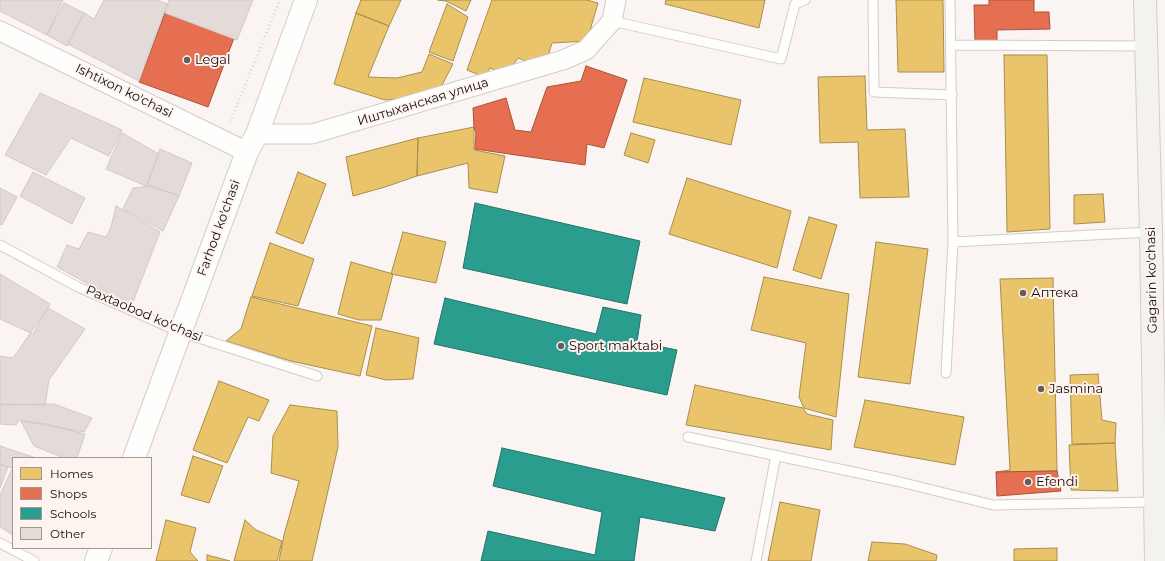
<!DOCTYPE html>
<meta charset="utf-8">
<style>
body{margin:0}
#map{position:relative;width:1165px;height:561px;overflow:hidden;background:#faf5f2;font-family:Montserrat,sans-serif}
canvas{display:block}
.legend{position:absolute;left:12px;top:457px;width:140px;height:92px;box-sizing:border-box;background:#fef4ef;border:1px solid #a19893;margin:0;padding:5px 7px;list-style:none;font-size:12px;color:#160d09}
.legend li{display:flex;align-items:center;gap:8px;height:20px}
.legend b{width:20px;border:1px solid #a19893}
</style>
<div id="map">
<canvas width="1165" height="561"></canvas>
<ul class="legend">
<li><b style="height:11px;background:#e9c46a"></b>Homes</li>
<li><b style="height:11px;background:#e76f51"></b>Shops</li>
<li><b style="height:11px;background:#2a9d8f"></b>Schools</li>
<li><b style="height:11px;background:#e4dbd9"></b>Other</li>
</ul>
</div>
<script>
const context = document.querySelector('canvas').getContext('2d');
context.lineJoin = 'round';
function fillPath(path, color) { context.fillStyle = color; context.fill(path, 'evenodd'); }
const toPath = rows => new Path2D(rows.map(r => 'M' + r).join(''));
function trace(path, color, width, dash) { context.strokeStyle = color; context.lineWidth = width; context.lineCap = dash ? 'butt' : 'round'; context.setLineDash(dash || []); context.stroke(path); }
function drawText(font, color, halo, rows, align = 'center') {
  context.font = font + ' Montserrat,sans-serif'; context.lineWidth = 4; context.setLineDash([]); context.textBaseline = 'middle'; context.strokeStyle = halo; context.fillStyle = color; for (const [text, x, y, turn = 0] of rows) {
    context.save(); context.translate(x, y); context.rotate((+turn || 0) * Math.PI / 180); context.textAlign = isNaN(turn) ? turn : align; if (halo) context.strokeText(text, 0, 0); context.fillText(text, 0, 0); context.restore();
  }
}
const homes = toPath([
 [361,0,401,0,389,26,356,13,361,0],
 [438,0,471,0,466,11,446,1,438,0],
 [492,0,587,0,598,3,587,41,552,43,548,56,536,65,518,58,507,74,490,68,484,77,467,70,492,0],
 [666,0,765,0,759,28,665,4,666,0],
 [896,0,943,0,944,72,898,72,896,0],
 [447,4,468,17,453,61,429,52,447,4],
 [356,13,389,26,368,77,397,78,422,72,429,54,453,64,440,89,408,98,385,100,334,84,356,13],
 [1004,55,1047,55,1050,229,1007,232,1004,55],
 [865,76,867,130,905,129,909,197,860,198,858,142,820,143,818,77,865,76],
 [644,78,741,100,731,145,633,122,644,78],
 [474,127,474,150,505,156,497,193,469,188,468,163,417,176,418,138,474,127],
 [631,133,655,140,648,163,624,155,631,133],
 [418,138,417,176,385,187,353,196,346,157,418,138],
 [298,172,326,184,303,244,276,233,298,172],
 [687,178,791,211,777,268,669,234,687,178],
 [1103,194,1105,222,1074,224,1074,195,1103,194],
 [809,217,837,225,821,279,793,270,809,217],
 [403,232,446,242,436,283,391,274,403,232],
 [876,242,928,249,910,384,858,377,876,242],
 [270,243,314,259,298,306,252,296,270,243],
 [351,262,393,274,381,320,359,320,338,314,351,262],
 [764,277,849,294,836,417,804,408,799,397,806,343,751,330,764,277],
 [1053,278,1057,471,996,472,1010,470,1000,279,1053,278],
 [251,297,372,326,360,376,291,361,226,341,241,329,251,297],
 [376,328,419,338,413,379,386,380,366,375,376,328],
 [1098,374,1102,420,1116,423,1115,443,1072,444,1070,375,1098,374],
 [219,381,269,400,259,421,248,417,227,463,193,450,219,381],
 [695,385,803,408,807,414,833,420,831,450,686,425,695,385],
 [865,400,964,417,955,465,854,447,865,400],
 [290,405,337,411,338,447,312,561,279,561,284,535,299,481,271,473,273,436,290,405],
 [1115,443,1118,491,1071,490,1069,445,1115,443],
 [193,456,223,466,209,503,181,495,193,456],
 [780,502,820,510,811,561,768,561,780,502],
 [166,520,196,528,190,552,198,561,156,561,166,520],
 [245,520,256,530,282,541,277,561,234,561,245,520],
 [872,542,905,544,937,555,936,561,868,561,872,542],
 [1057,548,1057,561,1014,561,1014,549,1057,548],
 [207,555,230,561,207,561,207,555]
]);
const shops = toPath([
 [989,0,1034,0,1034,12,1049,12,1050,29,997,30,997,41,975,41,974,5,989,5,989,0],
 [165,13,234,38,208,107,139,82,165,13],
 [586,66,627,80,604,148,587,144,585,165,475,149,476,133,474,127,473,108,506,98,515,130,531,132,547,87,581,81,586,66],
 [1057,471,1061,491,997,496,996,472,1057,471]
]);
const schools = toPath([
 [475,203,640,241,627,304,463,268,475,203],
 [445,298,596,334,603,307,641,315,637,342,677,350,667,395,434,344,445,298],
 [502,448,725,498,715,531,640,517,634,561,481,561,488,531,595,555,602,512,493,486,502,448]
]);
const building = toPath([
 [0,0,63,0,47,35,0,11,0,0],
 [104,0,157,0,167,4,139,81,68,44,84,13,94,19,104,0],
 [169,0,253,0,237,40,165,13,169,0],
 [64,3,84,13,67,46,47,35,64,3],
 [40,93,122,130,109,156,71,138,46,175,5,155,40,93],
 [122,133,159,154,146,186,106,169,122,133],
 [160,149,192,163,179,196,147,185,160,149],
 [33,172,85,198,72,224,20,196,33,172],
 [152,186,179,196,163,231,123,209,133,188,152,186],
 [0,188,17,197,2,225,0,224,0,188],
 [116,206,160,232,131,307,57,267,67,245,79,249,88,232,106,237,111,227,116,206],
 [0,274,50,304,33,334,0,319,0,274],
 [48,308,85,329,49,380,45,405,0,404,0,356,13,358,48,308],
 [54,404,92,418,84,432,19,420,16,425,0,424,0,405,54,404],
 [21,421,46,424,85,434,77,458,64,458,34,446,21,421],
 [0,446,36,458,13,458,13,468,0,464,0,446],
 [0,465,8,467,0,488,0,465],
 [13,467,13,535,0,527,0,495,13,467]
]);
const path = toPath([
 [230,122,280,0]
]);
const service = toPath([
 [873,0,874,92,952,95],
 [612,21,781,59,795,4,805,0],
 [951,45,1146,46],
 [953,242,1151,232],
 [0,245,78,287,180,332,317,376],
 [946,373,953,242,950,0],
 [688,437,896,481,993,505,1154,502],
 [0,543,34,561],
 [756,561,776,455]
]);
const minor = toPath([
 [0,31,247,152],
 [257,134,312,134,563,60,586,50,612,21,616,0]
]);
const tertiary = toPath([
 [134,458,247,152,257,134,306,0],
 [96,561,101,548]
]);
const secondary = toPath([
 [1145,0,1151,232,1156,561]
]);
const markers = [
 [187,60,4,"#665e5b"],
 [1023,293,4,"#665e5b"],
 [561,346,4,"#665e5b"],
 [1041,389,4,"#665e5b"],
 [1028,482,4,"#665e5b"]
];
const poiNames = [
 ["Legal",195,60],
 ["Аптека",1031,293],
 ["Sport maktabi",569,346],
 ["Jasmina",1049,389],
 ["Efendi",1036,482]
];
const streetNames = [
 ["Ishtixon ko'chasi",124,91,26],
 ["Иштыханская улица",423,102,-17],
 ["Farhod ko'chasi",219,228,-70],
 ["Gagarin ko'chasi",1152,280,-91],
 ["Paxtaobod ko'chasi",144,314,23]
];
fillPath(homes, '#e9c46a');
trace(homes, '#aa8d4d', 1);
fillPath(shops, '#e76f51');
trace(shops, '#a8523b', 1);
fillPath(schools, '#2a9d8f');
trace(schools, '#247267', 1);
fillPath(building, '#e4dbd9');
trace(building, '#d1c9c7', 1);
trace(service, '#d4ccc9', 11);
trace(minor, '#d4ccc9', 21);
trace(tertiary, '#d4ccc9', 24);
trace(secondary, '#d4ccc9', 24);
trace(path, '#d7d6d5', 2.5, [1, 3]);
trace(service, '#fefefd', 9);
trace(minor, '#fefefd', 19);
trace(tertiary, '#fefefd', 22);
trace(secondary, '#f3f2ef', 22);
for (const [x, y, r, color] of markers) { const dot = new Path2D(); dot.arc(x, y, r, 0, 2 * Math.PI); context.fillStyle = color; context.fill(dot); trace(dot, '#fef4ef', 1.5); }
drawText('13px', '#160d09', '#fef4ef', poiNames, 'left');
drawText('13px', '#160d09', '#fef4ef', streetNames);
</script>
